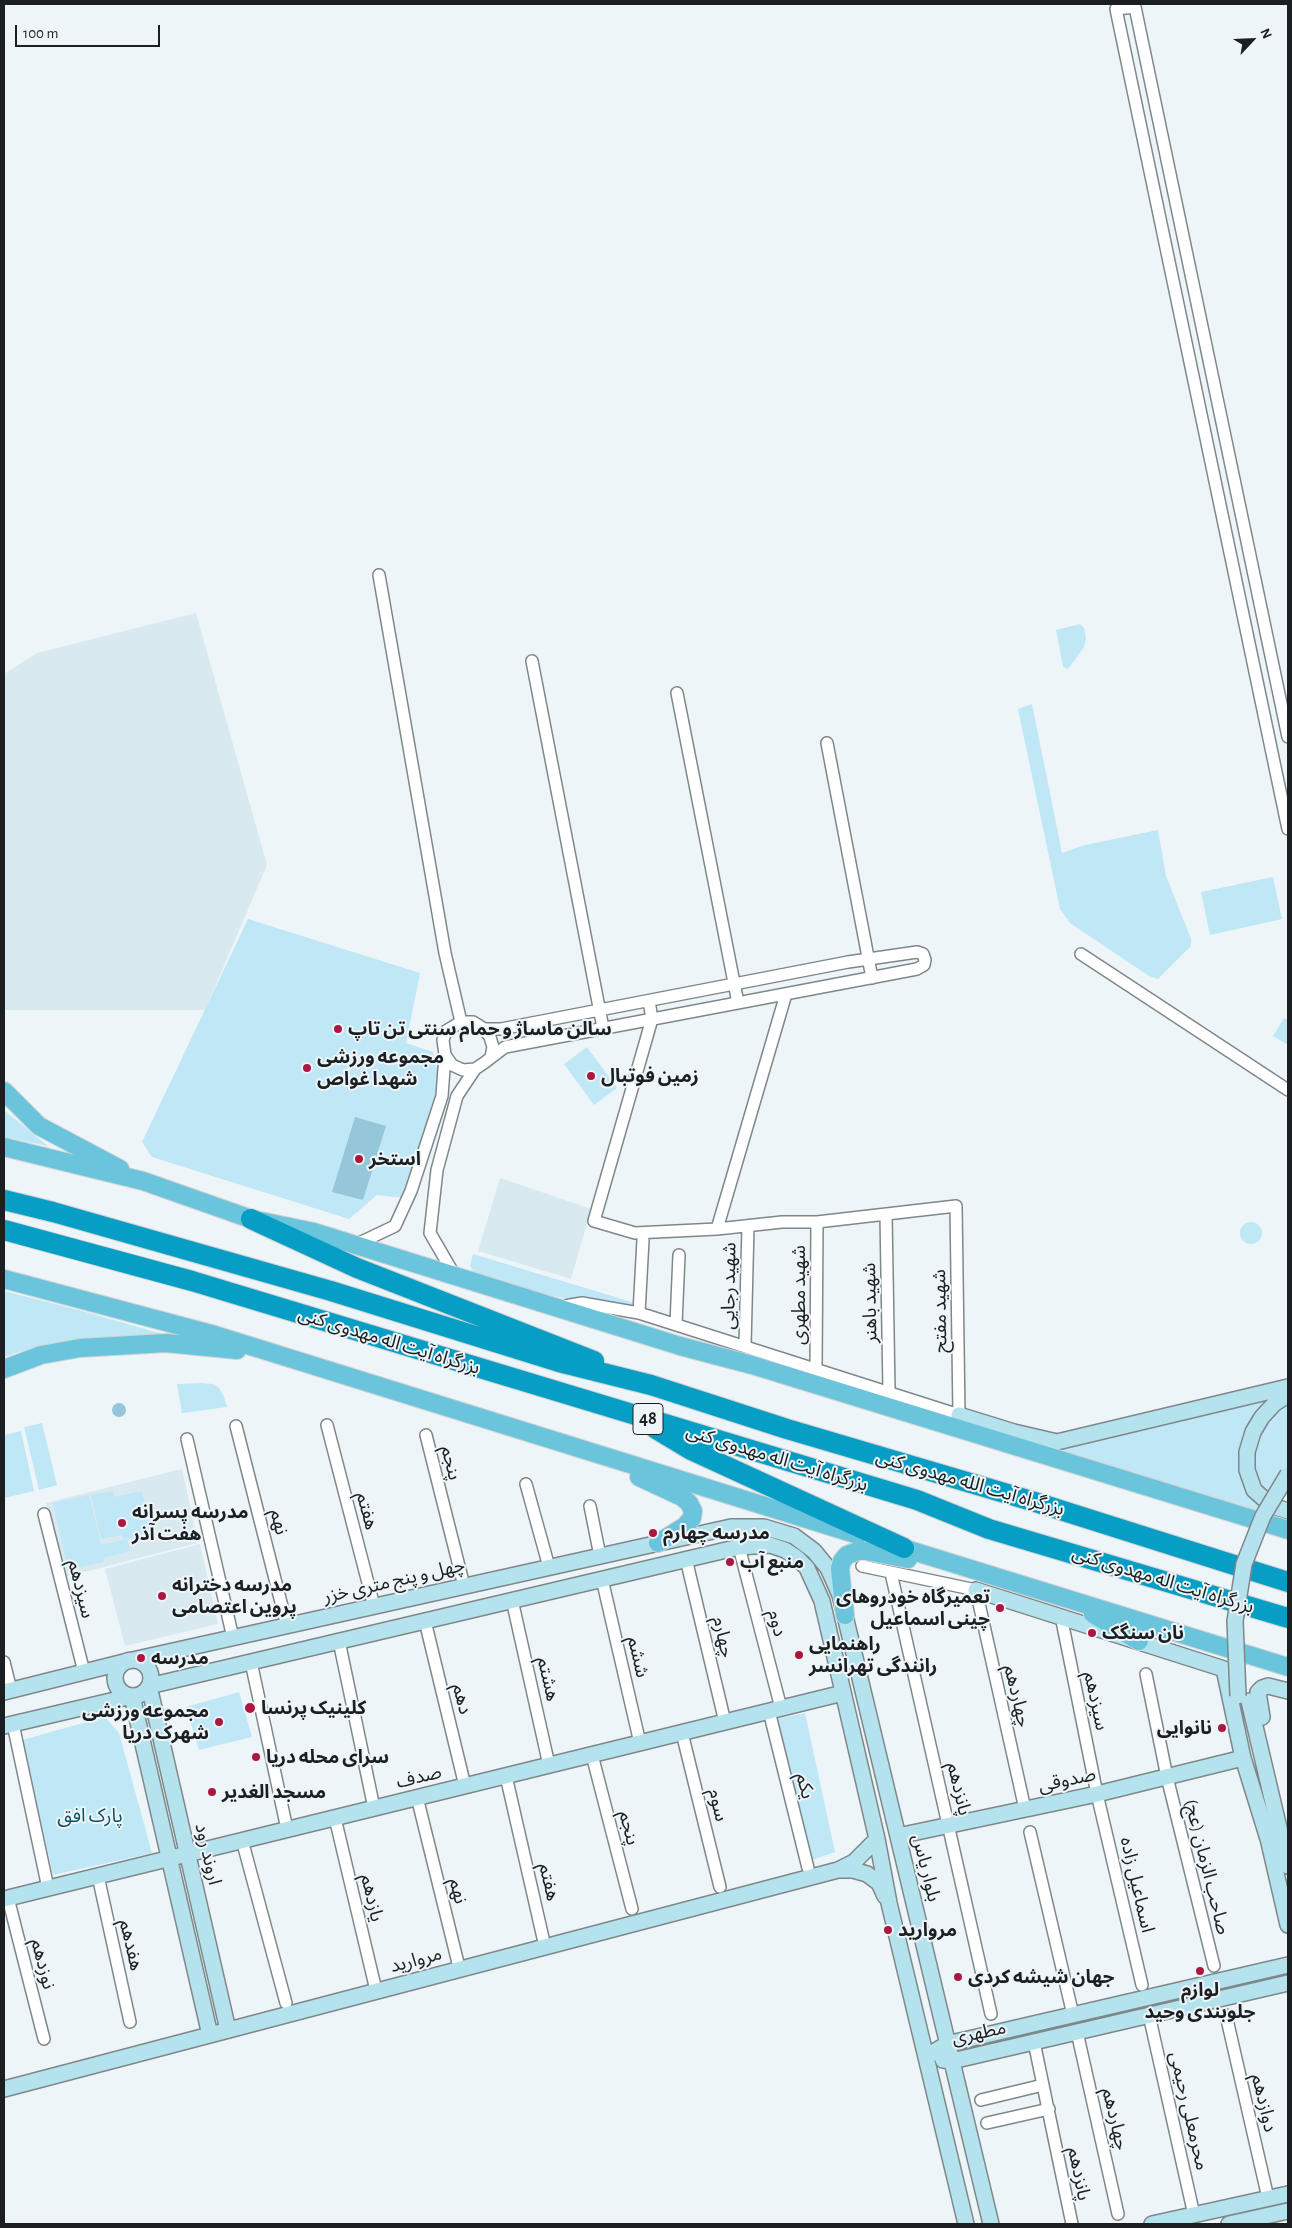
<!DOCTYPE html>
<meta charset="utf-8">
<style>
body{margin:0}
#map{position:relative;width:1292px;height:2228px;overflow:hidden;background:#edf5f9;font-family:"Alegreya Sans",sans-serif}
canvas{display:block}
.frame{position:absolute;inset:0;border:5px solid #1c1f21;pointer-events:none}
.north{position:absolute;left:1227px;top:15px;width:50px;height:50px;-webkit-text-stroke:4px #edf5f9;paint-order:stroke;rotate:65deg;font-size:14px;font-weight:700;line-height:20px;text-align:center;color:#1c1f21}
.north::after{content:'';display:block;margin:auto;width:18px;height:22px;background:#1c1f21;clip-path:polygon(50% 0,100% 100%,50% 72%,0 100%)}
.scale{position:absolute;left:15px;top:25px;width:145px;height:22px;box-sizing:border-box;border:2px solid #1c1f21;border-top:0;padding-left:6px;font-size:15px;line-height:18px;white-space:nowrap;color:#1c1f21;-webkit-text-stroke:4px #edf5f9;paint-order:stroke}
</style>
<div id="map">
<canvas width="1292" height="2228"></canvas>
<div class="frame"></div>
<div class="north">N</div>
<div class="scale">100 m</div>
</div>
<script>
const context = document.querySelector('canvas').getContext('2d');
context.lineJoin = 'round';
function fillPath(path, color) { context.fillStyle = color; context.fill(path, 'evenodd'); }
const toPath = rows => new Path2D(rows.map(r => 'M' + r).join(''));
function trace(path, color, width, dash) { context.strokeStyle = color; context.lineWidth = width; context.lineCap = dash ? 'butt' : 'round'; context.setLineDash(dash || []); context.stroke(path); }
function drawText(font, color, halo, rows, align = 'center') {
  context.font = font + ' "Alegreya Sans","Noto Sans Arabic",sans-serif'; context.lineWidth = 4; context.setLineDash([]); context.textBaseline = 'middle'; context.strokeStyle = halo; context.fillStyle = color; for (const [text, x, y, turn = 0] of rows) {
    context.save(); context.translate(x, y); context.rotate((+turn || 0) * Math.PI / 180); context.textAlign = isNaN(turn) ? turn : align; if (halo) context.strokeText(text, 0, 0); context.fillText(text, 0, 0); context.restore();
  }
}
const built = toPath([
 [196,613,267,865,205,1010,4,1010,4,674,37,653],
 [500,1178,591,1209,571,1279,478,1251],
 [182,1469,198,1543,65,1577,46,1503],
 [200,1544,218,1624,125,1646,105,1569]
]);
const green = toPath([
 [1080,624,1084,628,1086,638,1084,647,1068,669,1063,667,1056,630],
 [1032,704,1062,853,1085,845,1158,830,1166,876,1191,939,1191,946,1158,979,1149,976,1070,923,1060,909,1018,709],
 [1273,877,1282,919,1210,935,1201,892],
 [248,919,420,973,406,1043,433,1052,440,1084,404,1198,377,1195,349,1219,152,1157,142,1142],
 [1284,1018,1288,1020,1288,1045,1273,1036],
 [587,1047,617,1088,594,1105,564,1064],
 [4,1110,48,1146,4,1137],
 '1240 1233a11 11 0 1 1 22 0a11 11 0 1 1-22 0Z',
 [473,1254,635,1303,634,1310,547,1295,475,1274,470,1266],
 [4,1291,75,1309,173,1337,77,1340,41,1345,4,1357],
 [201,1383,213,1384,219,1388,224,1397,227,1407,182,1413,177,1384],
 [1271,1400,1241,1449,1261,1506,1258,1514,1039,1447,1068,1448],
 [1288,1400,1288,1465,1267,1496,1255,1480,1252,1459,1262,1426],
 [42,1423,57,1485,39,1490,24,1427],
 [21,1431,34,1491,4,1498,4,1435],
 [113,1491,114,1497,142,1491,151,1533,127,1539,130,1551,103,1558,104,1562,68,1570,53,1503,89,1495,101,1545,124,1540,122,1535,101,1539,91,1495],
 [239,1692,252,1737,199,1750,186,1707],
 [805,1713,835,1852,812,1860,776,1719],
 [105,1717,119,1733,152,1853,53,1875,22,1740]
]);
const water = toPath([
 [355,1117,386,1126,363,1200,332,1192],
 '112 1410a7 7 0 1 1 14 0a7 7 0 1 1-14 0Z'
]);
const street = toPath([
 [379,575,445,953,461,1022],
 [532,661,603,1028],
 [677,693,738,1003],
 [1288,737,1135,7,1116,9,1288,829],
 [827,743,872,978],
 [1081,954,1288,1090],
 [484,1029,501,1029,848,962,917,952,923,954,925,960,924,965,917,969,505,1047,484,1063,475,1069,463,1070,452,1065,445,1055,443,1040,446,1031,461,1022,473,1022,484,1029,490,1037,493,1047,491,1057],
 [886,1215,889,1391],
 [717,1229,786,994],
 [355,1245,395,1226,411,1191,442,1096,445,1055],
 [455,1276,430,1233,437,1170,457,1096,475,1069],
 [559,1307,582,1303,639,1313,959,1415,956,1206,817,1222,782,1222,717,1229,635,1233,594,1221,652,1019,649,1001],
 [639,1313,643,1240],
 [676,1324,679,1255],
 [745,1346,748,1226],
 [816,1368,817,1222],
 [327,1425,374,1606],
 [236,1426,287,1626],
 [426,1435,464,1586],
 [187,1439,233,1638],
 [526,1484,549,1567],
 [590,1506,600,1556],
 [44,1514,84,1672],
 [739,1547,781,1708],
 [686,1559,725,1722],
 [862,1566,976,1590,1025,1809],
 [891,1573,991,2014],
 [602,1579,640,1743],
 [512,1600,549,1765],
 [1061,1616,1097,1794,1142,1985],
 [425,1621,465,1786],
 [339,1641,374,1808],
 [4,1662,11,1690],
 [251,1662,287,1829],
 [1146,1674,1167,1777,1214,1966],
 [769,1711,808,1868],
 [13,1724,48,1888],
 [682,1733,720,1887],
 [592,1755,632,1909],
 [506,1776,543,1938],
 [417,1797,458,1963],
 [335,1818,375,1986],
 [1030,1832,1073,2015],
 [242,1840,286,2003],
 [98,1876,130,2022],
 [8,1898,44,2039],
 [1149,2015,1194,2215],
 [1226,2015,1268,2198],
 [1077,2032,1118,2214],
 [1034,2042,1072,2224],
 [981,2100,1043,2085],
 [987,2123,1049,2109]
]);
const secondary = toPath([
 [1288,1395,1275,1403,1262,1417,1253,1432,1247,1452,1247,1470,1254,1490,1272,1506,1288,1511],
 [959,1415,1014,1432,1057,1442,1288,1387],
 [976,1590,1224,1669,1243,1758,1269,1842],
 '115 1678a18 18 0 1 1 36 0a18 18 0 1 1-36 0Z',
 [4,1692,128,1661,731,1527,764,1527,794,1536,814,1551,828,1568,840,1595,991,2224],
 [1249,1701,1288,1866],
 [1262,1717,1258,1692,1262,1688,1268,1686,1288,1691],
 [4,1726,132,1696,210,2035],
 [1267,1834,1288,1925],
 [898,1836,1097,1794,1243,1758],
 [840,1870,853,1870,867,1874,879,1883,885,1896],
 [4,1899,843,1693],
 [228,2030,149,1686,739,1547,770,1545,785,1550,797,1558,807,1568,822,1601,877,1839,889,1903,966,2224],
 [926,2057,947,2044,1288,1965],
 [943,2060,952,2061,1288,1983],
 [4,2089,838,1870,854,1862,877,1839],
 [1152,2224,1288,2194],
 [1229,2224,1288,2211]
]);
const primary = toPath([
 [4,1091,39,1126,120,1169],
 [4,1147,143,1181,251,1219,314,1232,680,1346,752,1365,1288,1530],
 [4,1279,215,1335,858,1535],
 [4,1369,41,1355,80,1348,166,1343,237,1350],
 [639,1477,682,1497,689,1503,693,1511,692,1518,685,1526,658,1543],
 [890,1544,1288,1667],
 [1093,1614,1139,1641],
 [845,1615,840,1569,842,1561,847,1555,858,1551,866,1551,908,1559]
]);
const highway = toPath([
 [4,1200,53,1212,331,1291,559,1362,651,1385,787,1429,1035,1502,1288,1582],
 [251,1219,357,1268,594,1361],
 [4,1230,192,1281,917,1500,989,1529,1288,1618],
 [656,1429,691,1450,904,1548]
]);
const secondaryBridge = toPath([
 [1238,1696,1235,1621,1244,1564,1263,1516,1288,1474]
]);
const markers = [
 [338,1029,5,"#ac1740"],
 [307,1068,5,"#ac1740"],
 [591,1076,5,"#ac1740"],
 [359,1159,5,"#ac1740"],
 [122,1523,5,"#ac1740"],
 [653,1533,5,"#ac1740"],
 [730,1562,5,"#ac1740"],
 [162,1596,5,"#ac1740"],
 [1000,1608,5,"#ac1740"],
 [1092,1633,5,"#ac1740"],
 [799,1655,5,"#ac1740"],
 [141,1658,5,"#ac1740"],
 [250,1708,6,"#ac1740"],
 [219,1722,5,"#ac1740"],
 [1222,1728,5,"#ac1740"],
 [256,1757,5,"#ac1740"],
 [212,1792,5,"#ac1740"],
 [888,1930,5,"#ac1740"],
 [1200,1971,5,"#ac1740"],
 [958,1977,5,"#ac1740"]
];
const shields = [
 [648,1419,30]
];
const shieldNames = [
 ["48",648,1419]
];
const poiNames = [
 ["سالن ماساژ و حمام سنتی تن تاپ",348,1029],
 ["مجموعه ورزشی",317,1057],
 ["شهدا غواص",317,1079],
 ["زمین فوتبال",601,1076],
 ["استخر",369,1159],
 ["مدرسه پسرانه",132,1512],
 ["هفت آذر",132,1534],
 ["مدرسه چهارم",663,1533],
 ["منبع آب",740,1562],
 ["مدرسه دخترانه",172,1585],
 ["پروین اعتصامی",172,1607],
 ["تعمیرگاه خودروهای",990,1597,"right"],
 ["چینی اسماعیل",990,1619,"right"],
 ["نان سنگک",1102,1633],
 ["راهنمایی",809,1644],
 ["رانندگی تهرانسر",809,1666],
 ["مدرسه",151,1658],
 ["کلینیک پرنسا",261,1708],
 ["مجموعه ورزشی",209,1711,"right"],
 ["شهرک دریا",209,1733,"right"],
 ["نانوایی",1212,1728,"right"],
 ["سرای محله دریا",266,1757],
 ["مسجد الغدیر",222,1792],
 ["مروارید",898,1930],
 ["جهان شیشه کردی",968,1977],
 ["لوازم",1200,1990,"center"],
 ["جلوبندی وحید",1200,2012,"center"]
];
const streetNames = [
 ["شهید رجایی",729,1286,-89],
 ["شهید مطهری",799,1295,-90],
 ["شهید باهنر",870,1303,-91],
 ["شهید مفتح",940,1311,-91],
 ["بزرگراه آیت اله مهدوی کنی",389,1341,17],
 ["بزرگراه آیت اله مهدوی کنی",777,1458,17],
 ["پنجم",451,1463,76],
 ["بزرگراه آیت الله مهدوی کنی",970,1483,16],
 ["هفتم",367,1511,75],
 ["نهم",279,1522,76],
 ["بزرگراه آیت اله مهدوی کنی",1163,1580,17],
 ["چهل و پنج متری خزر",394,1581,-13],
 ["سیزدهم",81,1589,76],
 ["دوم",777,1623,75],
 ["چهارم",723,1637,77],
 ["ششم",638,1657,77],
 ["هشتم",548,1679,77],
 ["چهاردهم",1017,1696,77],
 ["دهم",462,1699,76],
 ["سیزدهم",1096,1701,78],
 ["صدف",419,1777,-14],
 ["صدوقی",1067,1780,-12],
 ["یکم",805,1786,76],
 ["پانزدهم",959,1789,77],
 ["سوم",718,1805,76],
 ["پنجم",629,1828,76],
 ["اروند رود",208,1854,77],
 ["صاحب الزمان (عج)",1207,1867,76],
 ["بلوار یاس",926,1868,76],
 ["هفتم",549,1882,77],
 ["اسماعیل زاده",1137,1885,77],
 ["نهم",458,1891,76],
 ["یازدهم",372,1898,77],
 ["هفدهم",131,1945,77],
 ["مروارید",416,1960,-15],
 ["نوزدهم",43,1964,76],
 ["مطهری",979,2033,-12],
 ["دوازدهم",1264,2103,77],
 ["محرمعلی رحیمی",1189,2111,77],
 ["چهاردهم",1115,2119,77],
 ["پانزدهم",1079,2174,79]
];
const parkNames = [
 ["پارک افق",90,1816]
];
fillPath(built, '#d8e9f0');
fillPath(green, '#bfe7f6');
fillPath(water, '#96c6d9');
trace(street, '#7f878a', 14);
trace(secondary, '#7f878a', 18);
trace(primary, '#d2d2d3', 20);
trace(highway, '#d2d2d3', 22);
trace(street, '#fff', 11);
trace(secondary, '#b4e2ed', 15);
trace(primary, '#6ac5dc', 18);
trace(highway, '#069ec4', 20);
trace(secondaryBridge, '#7f878a', 18, []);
trace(secondaryBridge, '#b4e2ed', 15);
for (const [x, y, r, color] of markers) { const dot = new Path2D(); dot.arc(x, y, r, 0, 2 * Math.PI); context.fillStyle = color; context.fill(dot); trace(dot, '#edf5f9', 2); }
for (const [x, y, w] of shields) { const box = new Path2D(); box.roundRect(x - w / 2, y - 15.5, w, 31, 4); context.fillStyle = '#edf5f9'; context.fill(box); trace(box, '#1c1f21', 1); }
drawText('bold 18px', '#1c1f21', null, shieldNames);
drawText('bold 19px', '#1c1f21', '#edf5f9', poiNames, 'left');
drawText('19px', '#1c1f21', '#edf5f9', streetNames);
drawText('19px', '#0e4f63', '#edf5f9', parkNames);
</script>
